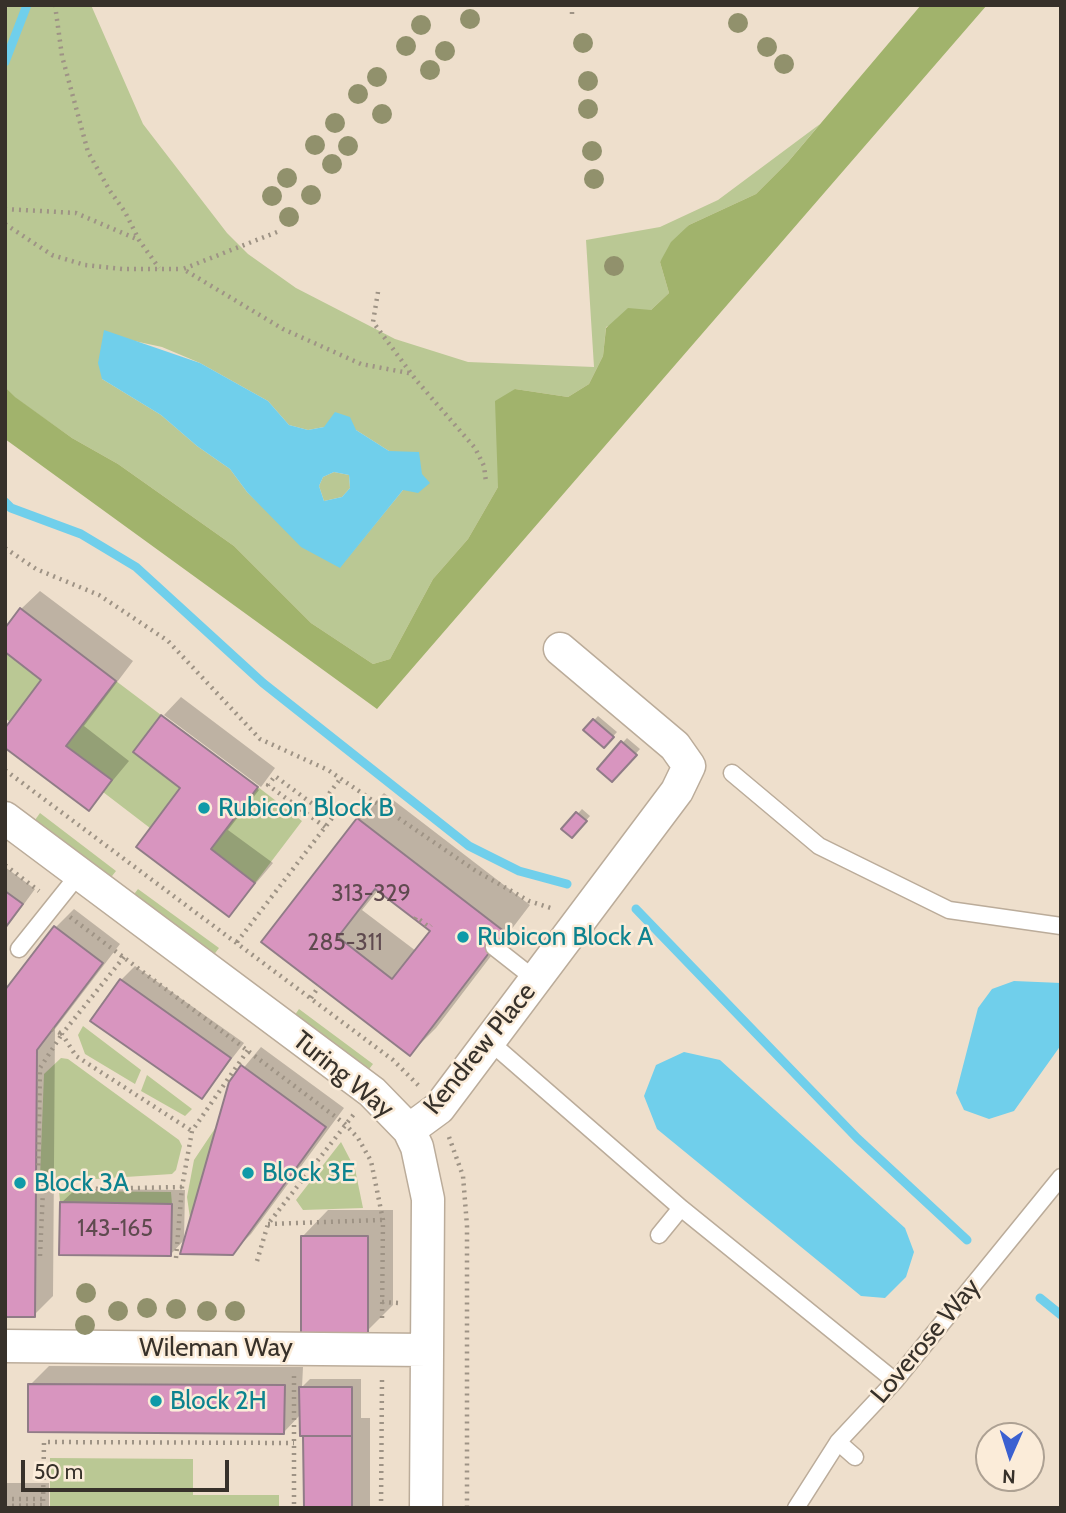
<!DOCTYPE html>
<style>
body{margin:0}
#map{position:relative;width:1066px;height:1513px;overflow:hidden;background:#eedfcc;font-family:Cabin,sans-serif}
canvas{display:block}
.frame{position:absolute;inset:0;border:7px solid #37312a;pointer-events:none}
.north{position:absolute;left:975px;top:1422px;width:70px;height:70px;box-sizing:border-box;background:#fbecd9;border:2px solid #ada193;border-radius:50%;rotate:183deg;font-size:19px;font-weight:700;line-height:28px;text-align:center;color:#37312a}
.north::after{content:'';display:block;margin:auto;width:24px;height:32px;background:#3a60d1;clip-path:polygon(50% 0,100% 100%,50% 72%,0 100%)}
.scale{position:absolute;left:21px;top:1460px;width:208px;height:32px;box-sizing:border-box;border:4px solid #37312a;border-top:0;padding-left:9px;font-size:21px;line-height:24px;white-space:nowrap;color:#37312a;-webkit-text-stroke:5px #fbecd9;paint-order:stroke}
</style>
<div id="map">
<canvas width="1066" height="1513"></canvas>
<div class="frame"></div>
<div class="north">N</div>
<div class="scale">50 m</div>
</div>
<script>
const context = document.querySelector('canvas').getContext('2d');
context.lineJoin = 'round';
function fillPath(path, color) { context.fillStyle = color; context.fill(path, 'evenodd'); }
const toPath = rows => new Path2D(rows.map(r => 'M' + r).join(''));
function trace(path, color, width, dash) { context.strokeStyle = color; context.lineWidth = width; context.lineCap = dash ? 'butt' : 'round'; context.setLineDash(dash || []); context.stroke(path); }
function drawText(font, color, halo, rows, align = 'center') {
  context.font = font + ' Cabin,sans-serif'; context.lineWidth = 5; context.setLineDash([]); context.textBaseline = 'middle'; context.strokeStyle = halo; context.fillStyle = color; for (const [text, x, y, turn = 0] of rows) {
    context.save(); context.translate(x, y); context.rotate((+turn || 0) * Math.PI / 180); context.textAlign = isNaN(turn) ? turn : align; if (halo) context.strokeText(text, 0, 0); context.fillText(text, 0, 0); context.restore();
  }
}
const green = toPath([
 [8,5,91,5,143,124,227,233,248,254,296,288,395,339,468,362,594,367,586,240,660,227,718,200,820,124,788,162,756,194,689,225,660,262,669,293,651,310,606,327,603,356,589,384,568,397,515,389,499,467,498,487,468,539,433,579,390,659,373,664,311,623,234,546,118,464,72,438,14,397,5,387,5,14],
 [125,339,162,347,200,363,268,401,289,425,308,430,324,427,356,430,389,451,403,490,340,567,274,517,247,492,230,469,197,446,161,415,102,379],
 [334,472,349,475,350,488,342,497,324,501,319,486,323,477],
 [5,652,41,680,10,722,5,718],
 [116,681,161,715,133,752,180,788,150,828,103,792,112,780,66,746],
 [258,787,302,821,255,883,211,849],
 [40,813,116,871,105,885,30,827],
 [138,889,219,948,209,961,128,902],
 [299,1009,373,1064,363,1077,290,1022],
 [83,1026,141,1070,135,1084,85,1054,78,1035],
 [61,1058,68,1059,179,1140,182,1146,176,1170,172,1174,48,1182,40,1177,44,1074],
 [147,1075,192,1109,185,1116,141,1091],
 [218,1124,190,1218,187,1197,194,1160],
 [341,1142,355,1169,363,1208,303,1210,296,1200],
 [59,1191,171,1192,172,1204,60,1202],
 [50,1458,193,1459,193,1495,279,1495,279,1508,50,1508]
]);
const forest = toPath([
 [921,5,987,5,377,709,5,439,5,387,15,397,72,438,118,464,234,546,311,623,373,664,390,659,433,579,468,539,498,487,495,401,515,389,568,397,589,384,603,356,606,328,628,308,651,310,669,293,660,262,671,242,689,225,756,194,788,162]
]);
const water = toPath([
 [104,330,200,363,268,401,289,425,308,430,324,427,335,412,350,417,356,430,389,451,419,452,422,474,430,483,418,493,403,490,340,568,301,547,247,492,230,469,197,446,161,415,102,379,98,363],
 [334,472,349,475,350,488,342,497,324,501,319,486,323,477],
 [1014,981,1061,983,1061,1045,1014,1111,989,1119,964,1110,956,1093,978,1008,992,989],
 [684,1052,720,1060,905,1228,914,1252,906,1277,885,1298,861,1296,657,1129,644,1096,656,1065]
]);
const shadow = toPath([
 [40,591,133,661,84,726,129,761,89,809,5,746,44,679,21,609],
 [181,697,275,768,261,787,164,715],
 [163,716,259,790,228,830,273,863,229,915,183,788,135,752],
 [598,716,617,732,604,746,585,730],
 [627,738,640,749,612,780,599,768],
 [384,793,530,905,436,1028,410,1054,264,942,358,819],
 [379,889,432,930,416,951,362,910],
 [582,809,590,816,572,836,564,829],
 [5,867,35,889,5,930],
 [74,909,120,944,55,1029,53,1296,34,1315,5,993,55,928],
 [135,966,244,1043,202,1097,121,980],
 [261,1047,344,1108,251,1234,232,1253,231,1083],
 [76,1189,185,1190,184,1240,170,1255,61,1203],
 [328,1210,393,1210,393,1305,367,1331,302,1237],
 [49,1366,303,1367,302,1387,310,1379,361,1379,361,1418,370,1418,370,1508,306,1508,305,1437,301,1414,284,1432,30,1385],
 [5,1483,49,1483,49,1508,5,1508]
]);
const stream = toPath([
 [5,62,27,5],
 [5,502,11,508,81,534,136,567,263,683,469,846,519,871,567,884],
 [636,909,857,1138,967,1240],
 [1040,1298,1061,1315]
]);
const building = toPath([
 [20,608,116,681,66,746,112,780,89,811,5,748,5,728,41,680,5,652,5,628,20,608],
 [161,715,258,787,211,849,255,883,229,917,136,847,180,788,133,752,161,715],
 [593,719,614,737,604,748,583,730,593,719],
 [621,741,637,755,612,782,597,769,621,741],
 [576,812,587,821,572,838,561,829,576,812],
 [357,818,505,932,410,1056,261,942,357,818],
 [375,889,430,931,392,979,338,937,375,889],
 [5,891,23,904,5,928,5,891],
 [54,926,103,963,37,1050,35,1317,5,1317,5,990,54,926],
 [120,979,231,1058,202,1099,90,1021,120,979],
 [241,1065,326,1127,233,1255,180,1254,229,1082,241,1065],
 [60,1202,172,1204,171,1256,59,1255,60,1202],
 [301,1236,368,1236,368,1333,301,1333,301,1236],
 [28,1384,285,1385,284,1434,28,1432,28,1384],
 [299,1387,352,1387,352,1436,300,1436,299,1387],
 [303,1436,352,1436,352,1508,304,1508,303,1436]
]);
const path = toPath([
 [55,5,62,56,88,152,110,191,125,212,139,240,159,268],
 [572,5,572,14],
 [5,209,76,213,139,240],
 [5,224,52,255,85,265,123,269,183,269],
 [277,232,183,269,283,329,361,364,414,374],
 [378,292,373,322,416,380,475,448,484,466,486,482],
 [5,548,36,569,99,595,168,641,260,739,328,770,476,871,529,901,554,909],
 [5,770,393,1060,421,1088],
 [325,827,268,785,275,776,318,808,341,778],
 [5,865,39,891],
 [70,917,345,1124,358,1138,371,1161,383,1220,382,1321],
 [415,919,416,917,429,927,431,925],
 [237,942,339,809,325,799],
 [124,957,62,1034,76,1056,192,1131],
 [311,998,319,986],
 [449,1137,463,1176,467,1226,467,1508],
 [43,1190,38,1188,40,1068,62,1034,52,1029],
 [268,1224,383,1220],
 [40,1256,43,1190,182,1187],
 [176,1258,182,1187,192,1131,248,1050],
 [257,1261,268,1224,354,1114],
 [382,1302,399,1303],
 [294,1376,294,1508],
 [5,1499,44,1499],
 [5,1506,43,1505],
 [43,1508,44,1442,294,1443],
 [381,1508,382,1379]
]);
const lane = toPath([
 [732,773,819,846,949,910,1061,926],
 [494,947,536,980],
 [19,949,79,874],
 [489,1041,681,1208,895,1381],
 [659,1235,681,1208],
 [838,1442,855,1457],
 [796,1508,838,1442,895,1381,1061,1177]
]);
const street = toPath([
 [5,818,372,1092,409,1130,417,1147,428,1199,426,1508],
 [409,1130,439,1108,677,791,689,766,675,746,560,649],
 [5,1346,427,1350]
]);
const trees = [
 [470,19],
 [738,23],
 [421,25],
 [583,43],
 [406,46],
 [767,47],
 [445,51],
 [784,64],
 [430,70],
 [377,77],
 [588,81],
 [358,94],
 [588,109],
 [382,114],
 [335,123],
 [315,145],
 [348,146],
 [592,151],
 [332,164],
 [287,178],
 [594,179],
 [311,195],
 [272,196],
 [289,217],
 [614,266],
 [86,1293],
 [147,1308],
 [176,1309],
 [118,1311],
 [207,1311],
 [235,1311],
 [85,1325]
];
const markers = [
 [204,808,7,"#0f9aa8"],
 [463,937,7,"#0f9aa8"],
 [248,1173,7,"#0f9aa8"],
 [20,1183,7,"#0f9aa8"],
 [156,1401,7,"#0f9aa8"]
];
const numberNames = [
 ["313-329",371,894],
 ["285-311",345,943],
 ["143-165",115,1229]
];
const cultureNames = [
 ["Rubicon Block B",218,808],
 ["Rubicon Block A",477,937],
 ["Block 3E",262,1173],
 ["Block 3A",34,1183],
 ["Block 2H",170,1401]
];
const streetNames = [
 ["Kendrew Place",480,1049,-51],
 ["Turing Way",343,1075,39],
 ["Loverose Way",926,1341,-50],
 ["Wileman Way",216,1348]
];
fillPath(green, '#bac894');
fillPath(forest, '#a1b36c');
fillPath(water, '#70cfeb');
fillPath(shadow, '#0003');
trace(stream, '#70cfeb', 9);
fillPath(building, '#d895bf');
trace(building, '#907c87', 2);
trace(lane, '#bbac9a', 19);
trace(street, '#bbac9a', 35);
trace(path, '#9e9385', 4.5, [2, 5]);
trace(lane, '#fff', 16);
trace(street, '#fff', 32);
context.fillStyle = '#91916c';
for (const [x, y] of trees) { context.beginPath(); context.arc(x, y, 10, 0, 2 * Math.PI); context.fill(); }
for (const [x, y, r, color] of markers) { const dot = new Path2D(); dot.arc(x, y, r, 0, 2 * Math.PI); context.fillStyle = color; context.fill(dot); trace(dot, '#fbecd9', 2.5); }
drawText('23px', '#5f4a4f', null, numberNames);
drawText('26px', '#0d838f', '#fbecd9', cultureNames, 'left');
drawText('26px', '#37312a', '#fbecd9', streetNames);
</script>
